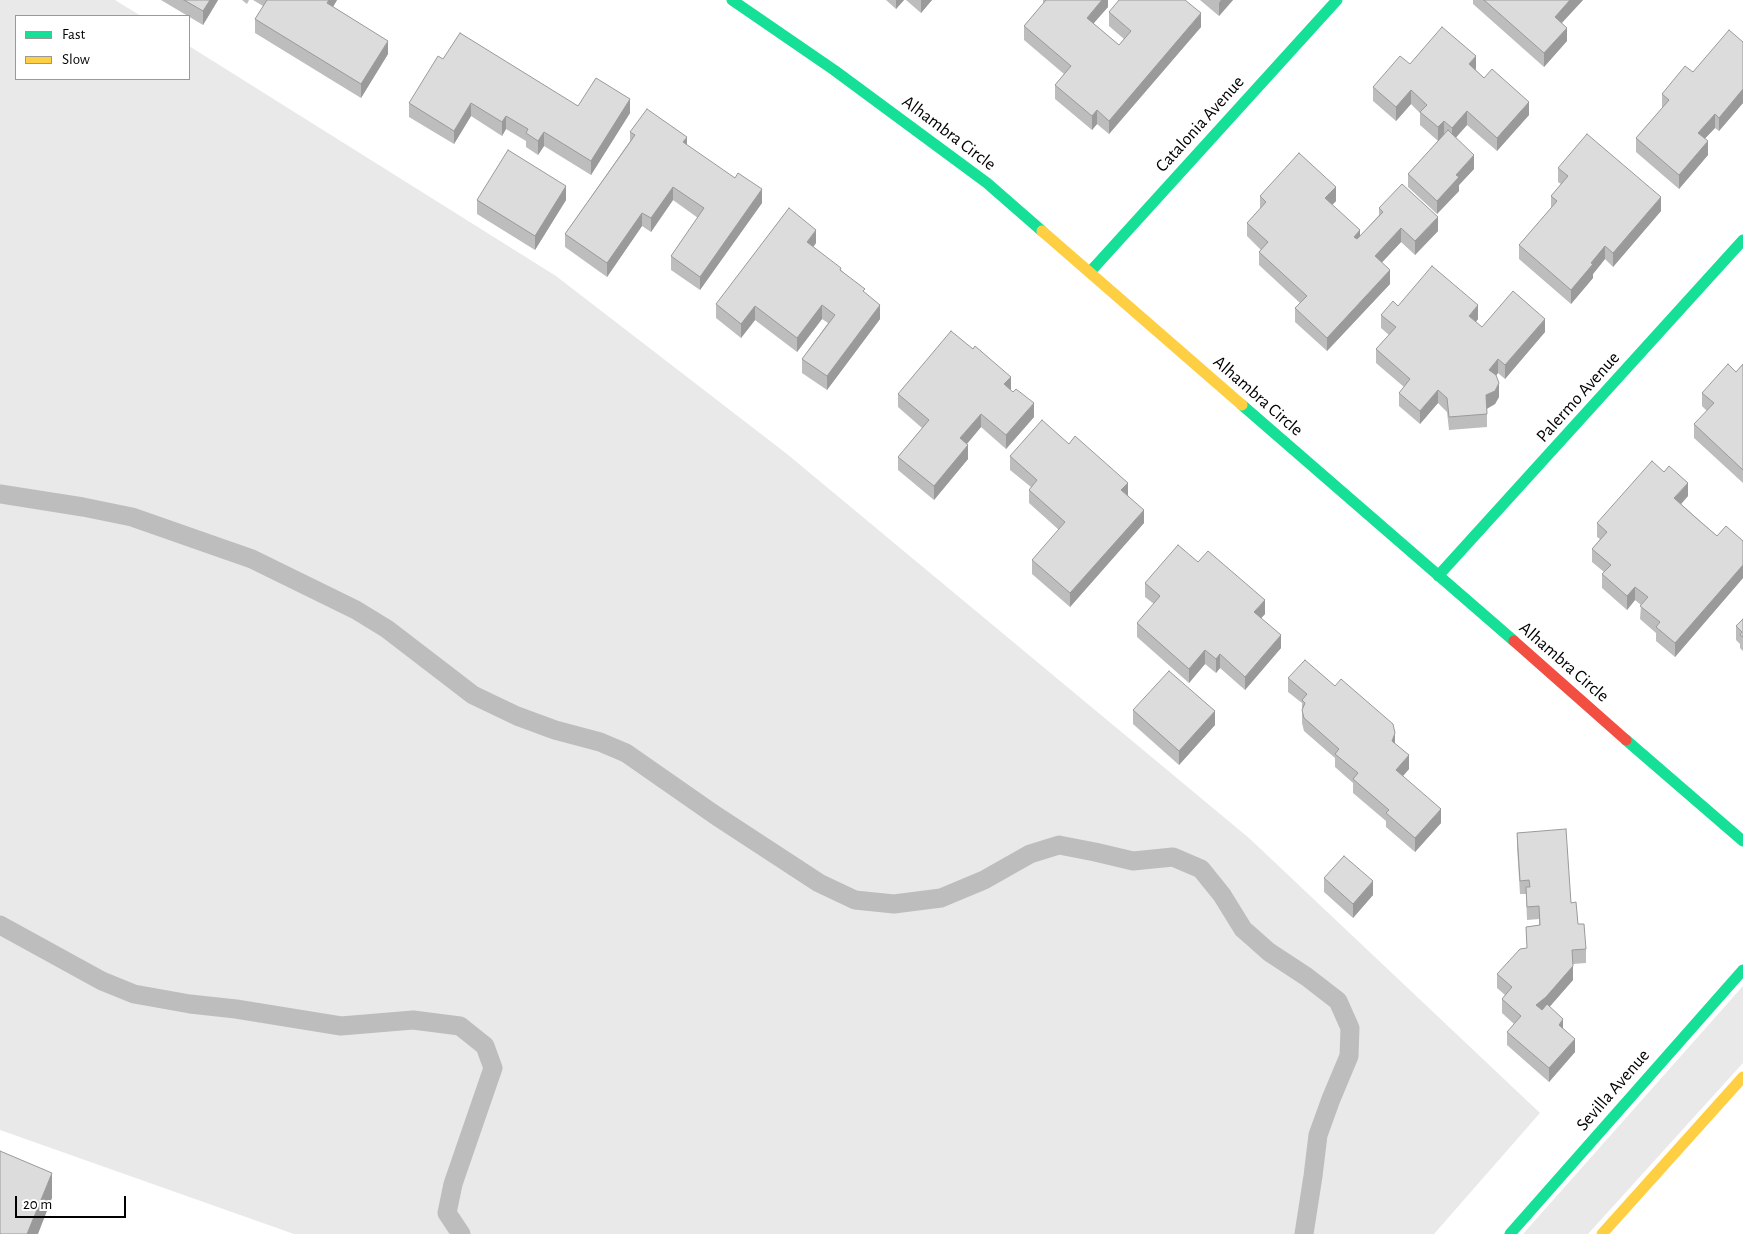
<!DOCTYPE html>
<style>
body{margin:0}
#map{position:relative;width:1743px;height:1234px;overflow:hidden;background:#fff;font-family:"Alegreya Sans",sans-serif}
canvas{display:block}
.legend{position:absolute;left:15px;top:15px;width:175px;height:65px;box-sizing:border-box;background:#fff;border:1px solid #999;margin:0;padding:6px 9px;list-style:none;font-size:15px;color:#000}
.legend li{display:flex;align-items:center;gap:10px;height:25px}
.legend b{width:25px;border:1px solid #999}
.scale{position:absolute;left:15px;top:1196px;width:111px;height:22px;box-sizing:border-box;border:2px solid #000;border-top:0;padding-left:6px;font-size:15px;line-height:18px;white-space:nowrap;color:#000;-webkit-text-stroke:4px #fff;paint-order:stroke}
</style>
<div id="map">
<canvas width="1743" height="1234"></canvas>
<ul class="legend">
<li><b style="height:6px;background:#16e098"></b>Fast</li>
<li><b style="height:6px;background:#ffcf43"></b>Slow</li>
</ul>
<div class="scale">20 m</div>
</div>
<script>
const context = document.querySelector('canvas').getContext('2d');
context.lineJoin = 'round';
function fillPath(path, color) { context.fillStyle = color; context.fill(path, 'evenodd'); }
const toPath = rows => new Path2D(rows.map(r => 'M' + r).join(''));
function trace(path, color, width, dash) { context.strokeStyle = color; context.lineWidth = width; context.lineCap = dash ? 'butt' : 'round'; context.setLineDash(dash || []); context.stroke(path); }
function drawText(font, color, halo, rows, align = 'center') {
  context.font = font + ' "Alegreya Sans",sans-serif'; context.lineWidth = 5; context.setLineDash([]); context.textBaseline = 'middle'; context.strokeStyle = halo; context.fillStyle = color; for (const [text, x, y, turn = 0] of rows) {
    context.save(); context.translate(x, y); context.rotate((+turn || 0) * Math.PI / 180); context.textAlign = isNaN(turn) ? turn : align; if (halo) context.strokeText(text, 0, 0); context.fillText(text, 0, 0); context.restore();
  }
}
const green = toPath([
 [0,0,115,0,141,16,16,16,16,79,189,79,189,46,556,276,787,454,1249,838,1540,1113,1434,1234,294,1234,0,1130],
 [1743,986,1743,1063,1588,1234,1523,1234]
]);
const lane = toPath([
 [0,494,83,507,132,517,252,559,356,610,387,629,473,695,517,716,555,730,600,742,626,753,715,815,819,883,855,900,894,904,941,898,984,880,1030,854,1059,845,1095,852,1133,861,1173,857,1201,869,1222,895,1243,929,1269,952,1307,977,1338,1001,1350,1028,1349,1056,1331,1099,1318,1135,1313,1176,1304,1234],
 [0,925,102,981,134,994,190,1004,236,1009,341,1026,413,1020,460,1026,485,1046,493,1068,453,1184,447,1213,461,1234]
]);
const fast = toPath([
 [732,0,834,70,987,183,1042,231],
 [1090,272,1337,0],
 [1242,405,1514,641],
 [1438,576,1743,240],
 [1626,740,1743,841],
 [1510,1234,1743,970]
]);
const slow = toPath([
 [1042,231,1242,405],
 [1602,1234,1743,1077]
]);
const jam = toPath([
 [1514,641,1626,740]
]);
const wall = toPath([
 [161,0,218,0,203,25],
 [242,0,249,0,247,4],
 [253,0,337,0,333,7,388,54,361,98,255,33,255,19,263,6],
 [886,0,904,0,896,9],
 [906,0,932,0,921,13],
 [1043,0,1108,0,1108,7,1093,23,1119,45,1124,39,1109,26,1109,12,1201,27,1109,134,1097,124,1092,130,1055,99,1055,85,1064,74,1024,40,1024,26,1043,4],
 [1200,0,1233,0,1219,16],
 [1473,0,1583,0,1562,23,1567,41,1544,67,1473,4],
 [1743,42,1743,103,1719,131,1715,128,1705,138,1708,155,1679,189,1636,152,1636,138,1662,108,1662,94,1693,72],
 [443,59,578,106,630,113,591,175,544,146,538,155,526,147,526,141,506,129,502,136,471,116,454,144,409,117,409,103],
 [1410,64,1476,70,1484,78,1529,115,1497,151,1467,125,1456,137,1474,169,1459,185,1459,191,1437,214,1408,187,1408,174,1438,141,1420,125,1420,113,1411,104,1396,121,1373,101,1373,87],
 [630,132,687,145,762,203,700,290,671,270,671,256,698,218,673,200,651,232,642,226,607,277,565,247,565,234,630,141],
 [1558,168,1661,211,1613,267,1605,259,1593,274,1593,278,1571,304,1519,259,1519,245,1551,208,1551,196,1561,184,1558,182],
 [1260,196,1336,201,1332,205,1360,236,1379,215,1379,208,1438,231,1415,255,1401,242,1382,262,1390,284,1327,351,1295,322,1295,308,1300,303,1259,265,1259,252,1261,250,1247,236,1247,223,1260,209],
 [477,200,566,200,535,250,477,214],
 [816,243,813,247,841,270,865,293,880,319,827,390,802,373,802,359,828,323,822,319,797,352,755,320,741,338,716,318,716,304],
 [1398,306,1478,319,1476,322,1482,327,1545,332,1505,379,1498,373,1496,376,1499,397,1495,404,1487,409,1487,427,1449,430,1447,412,1438,403,1420,424,1399,406,1399,393,1404,387,1376,363,1376,349,1389,335,1381,328,1381,315],
 [1743,364,1743,483,1694,438,1694,424,1707,411,1702,406,1702,393,1736,372],
 [1011,390,1034,417,1006,449,981,427,967,444,968,459,934,500,898,470,898,457,922,428,898,407,898,394],
 [1010,456,1128,495,1144,523,1070,607,1032,574,1032,560,1059,530,1029,503,1029,490,1031,487,1010,470],
 [1688,496,1681,504,1717,536,1743,541,1743,578,1675,657,1656,641,1656,633,1640,619,1641,605,1635,600,1627,610,1602,588,1602,574,1604,572,1592,562,1592,549,1600,539,1597,537,1597,523],
 [1198,562,1265,614,1261,618,1281,648,1245,690,1220,668,1216,673,1205,664,1189,683,1137,637,1137,623,1154,604,1145,597,1145,583],
 [1743,619,1743,651,1740,648,1740,644,1736,640,1736,626],
 [1288,678,1395,744,1409,769,1403,776,1441,823,1415,852,1386,827,1386,821,1353,793,1353,783,1335,767,1335,758,1304,731,1302,723,1302,703,1288,692],
 [1133,710,1215,725,1179,765,1133,724],
 [1517,833,1571,903,1586,949,1586,963,1573,964,1573,980,1549,1007,1563,1029,1575,1052,1549,1082,1507,1045,1507,1032,1514,1024,1502,1013,1502,999,1505,995,1497,988,1497,974,1527,948,1526,927,1539,925,1539,919,1527,920,1526,894,1520,894,1517,846],
 [1324,878,1373,895,1353,918,1324,892]
]);
const shadedWall = toPath([
 [210,0,218,0,203,25,203,11],
 [329,0,337,0,327,17,327,3],
 [896,0,904,0,896,9],
 [921,0,932,0,921,13],
 [1102,0,1108,0,1108,7,1087,31,1087,18],
 [1221,0,1233,0,1219,16,1219,3],
 [1570,0,1583,0,1555,30,1555,17],
 [1201,13,1201,27,1109,134,1109,121],
 [1567,28,1567,41,1544,67,1544,53],
 [388,41,388,54,361,98,361,84],
 [1476,56,1476,70,1469,78,1469,64],
 [1743,89,1743,103,1719,131,1719,118],
 [1411,90,1411,104,1396,121,1396,107],
 [630,99,630,113,591,175,591,161],
 [1529,102,1529,115,1497,151,1497,138],
 [471,103,471,116,454,144,454,131],
 [1097,110,1097,124,1092,130,1092,116],
 [1467,111,1467,125,1452,142,1452,128],
 [1715,114,1715,128,1698,146,1698,133],
 [506,116,506,129,502,136,502,122],
 [1444,121,1444,135,1438,141,1438,127],
 [544,132,544,146,538,155,538,141],
 [687,137,687,151,683,142],
 [1708,141,1708,155,1679,189,1679,175],
 [1474,155,1474,169,1459,185,1459,191,1437,214,1437,201,1456,175],
 [566,186,566,200,535,250,535,236],
 [673,187,673,200,651,232,651,218],
 [1336,187,1336,201,1325,212,1325,198],
 [762,189,762,203,700,290,700,277],
 [1661,197,1661,211,1613,267,1613,253],
 [642,213,642,226,607,277,607,263],
 [1438,217,1438,231,1415,255,1415,241],
 [1401,228,1401,242,1375,270,1375,256],
 [816,230,816,243,807,256,807,242],
 [1360,230,1360,244,1354,237],
 [1605,246,1605,259,1593,274,1593,278,1571,304,1571,290,1591,263],
 [1390,270,1390,284,1327,351,1327,338],
 [822,305,822,319,797,352,797,338],
 [880,305,880,319,827,390,827,376],
 [1478,305,1478,319,1469,330,1469,316],
 [755,306,755,320,741,338,741,324],
 [1545,319,1545,332,1505,379,1505,365],
 [1498,359,1498,373,1489,383,1489,370],
 [1011,377,1011,391,1004,384],
 [1499,383,1499,397,1495,404,1486,409,1486,395],
 [1438,390,1438,403,1420,424,1420,411],
 [1034,403,1034,417,1006,449,1006,435],
 [981,414,981,427,960,452,960,438],
 [968,445,968,459,934,500,934,486],
 [1128,483,1128,496,1121,490],
 [1688,483,1688,496,1674,512,1674,498],
 [1144,510,1144,523,1070,607,1070,593],
 [1743,565,1743,578,1675,657,1675,643],
 [1635,587,1635,600,1627,610,1627,596],
 [1265,600,1265,614,1254,626,1254,612],
 [1281,635,1281,648,1245,690,1245,677],
 [1205,650,1205,664,1189,683,1189,669],
 [1220,654,1220,668,1216,673,1216,659],
 [1215,711,1215,725,1179,765,1179,751],
 [1395,733,1395,747,1392,741],
 [1409,755,1409,769,1396,784,1396,770],
 [1441,809,1441,823,1415,852,1415,838],
 [1373,881,1373,895,1353,918,1353,904],
 [1573,966,1573,980,1546,1011,1536,1018,1536,1005],
 [1563,1019,1563,1033,1559,1025],
 [1575,1039,1575,1052,1549,1082,1549,1068],
 [52,1173,52,1198,38,1234,27,1234]
]);
const building = toPath([
 [184,0,210,0,203,11,184,0],
 [267,0,329,0,327,3,388,41,361,84,255,19,267,0],
 [1046,0,1102,0,1087,18,1119,45,1131,31,1109,12,1119,0,1185,0,1201,13,1109,121,1097,110,1092,116,1055,85,1071,66,1024,26,1046,0],
 [1484,0,1570,0,1555,17,1567,28,1544,53,1484,0],
 [1442,27,1476,56,1469,64,1484,78,1492,69,1529,102,1497,138,1467,111,1452,128,1444,121,1438,127,1420,112,1427,105,1411,90,1396,107,1373,87,1400,56,1410,64,1442,27],
 [1729,30,1743,42,1743,89,1719,118,1715,114,1698,133,1708,141,1679,175,1636,138,1669,100,1662,94,1685,66,1693,72,1729,30],
 [460,33,578,106,596,78,630,99,591,161,544,132,538,141,526,133,528,129,506,116,502,122,471,103,454,131,409,103,438,56,443,59,460,33],
 [647,109,687,137,683,142,735,178,738,173,762,189,700,277,671,256,704,208,673,187,651,218,642,213,607,263,565,234,635,135,630,132,647,109],
 [1448,130,1474,155,1456,175,1459,177,1437,201,1408,174,1448,130],
 [1587,134,1661,197,1613,253,1605,246,1591,263,1593,264,1571,290,1519,245,1557,201,1551,196,1568,176,1558,168,1587,134],
 [508,150,566,186,535,236,477,200,508,150],
 [1299,153,1336,187,1325,198,1360,230,1354,237,1357,239,1383,212,1379,208,1402,184,1438,217,1415,241,1401,228,1375,256,1390,270,1327,338,1295,308,1307,296,1259,252,1268,242,1247,223,1266,202,1260,196,1299,153],
 [789,208,816,230,807,242,841,268,840,270,865,289,863,291,880,305,827,376,802,359,835,315,822,305,797,338,755,306,741,324,716,304,789,208],
 [1432,266,1478,305,1469,316,1482,327,1513,291,1545,319,1505,365,1498,359,1489,370,1496,375,1499,383,1495,391,1486,395,1487,414,1449,417,1447,398,1438,390,1420,411,1399,393,1410,379,1376,349,1396,327,1381,315,1393,301,1398,306,1432,266],
 [951,331,973,349,975,346,1011,377,1004,384,1013,392,1016,389,1034,403,1006,435,981,414,960,438,968,445,934,486,898,457,929,420,898,394,951,331],
 [1728,364,1736,372,1743,364,1743,470,1694,424,1714,403,1702,393,1728,364],
 [1042,420,1069,444,1075,436,1128,483,1121,490,1144,510,1070,593,1032,560,1065,522,1029,490,1037,480,1010,456,1042,420],
 [1652,461,1664,472,1669,466,1688,483,1674,498,1695,517,1717,536,1726,526,1743,541,1743,565,1675,643,1656,627,1660,622,1640,606,1648,597,1635,587,1627,596,1602,574,1611,565,1592,549,1607,532,1597,523,1652,461],
 [1178,545,1198,562,1208,551,1265,600,1254,612,1281,635,1245,677,1220,654,1216,659,1205,650,1189,669,1137,623,1160,596,1145,583,1178,545],
 [1743,619,1743,637,1740,635,1742,632,1736,626,1743,619],
 [1305,660,1335,686,1341,679,1393,724,1395,733,1392,741,1409,755,1396,770,1441,809,1415,838,1386,813,1389,810,1353,779,1358,773,1335,754,1339,749,1304,718,1302,710,1305,703,1302,700,1307,694,1288,678,1305,660],
 [1169,671,1215,711,1179,751,1133,710,1169,671],
 [1566,829,1571,903,1576,902,1578,924,1584,924,1586,949,1572,950,1573,966,1546,997,1536,1005,1542,1010,1547,1004,1563,1019,1559,1025,1575,1039,1549,1068,1507,1032,1521,1016,1502,999,1512,987,1497,974,1520,949,1527,948,1526,927,1540,925,1539,906,1527,907,1526,887,1530,887,1529,880,1520,881,1517,833,1566,829],
 [1344,856,1373,881,1353,904,1324,878,1344,856],
 [0,1151,52,1173,27,1234,0,1234,0,1151]
]);
const streetNames = [
 ["Catalonia Avenue",1200,124,-48],
 ["Alhambra Circle",949,133,37],
 ["Alhambra Circle",1258,396,41],
 ["Palermo Avenue",1578,397,-48],
 ["Alhambra Circle",1564,662,41],
 ["Sevilla Avenue",1613,1090,-49]
];
fillPath(green, '#e9e9e9');
trace(lane, '#bdbdbd', 19);
trace(fast, '#16e098', 11);
trace(slow, '#ffcf43', 11);
trace(jam, '#f24e42', 11);
fillPath(wall, '#bdbdbd');
fillPath(shadedWall, '#9a9a9a');
fillPath(building, '#dcdcdc');
trace(building, '#9a9a9a', 1);
drawText('18px', '#000', '#fff', streetNames);
</script>
